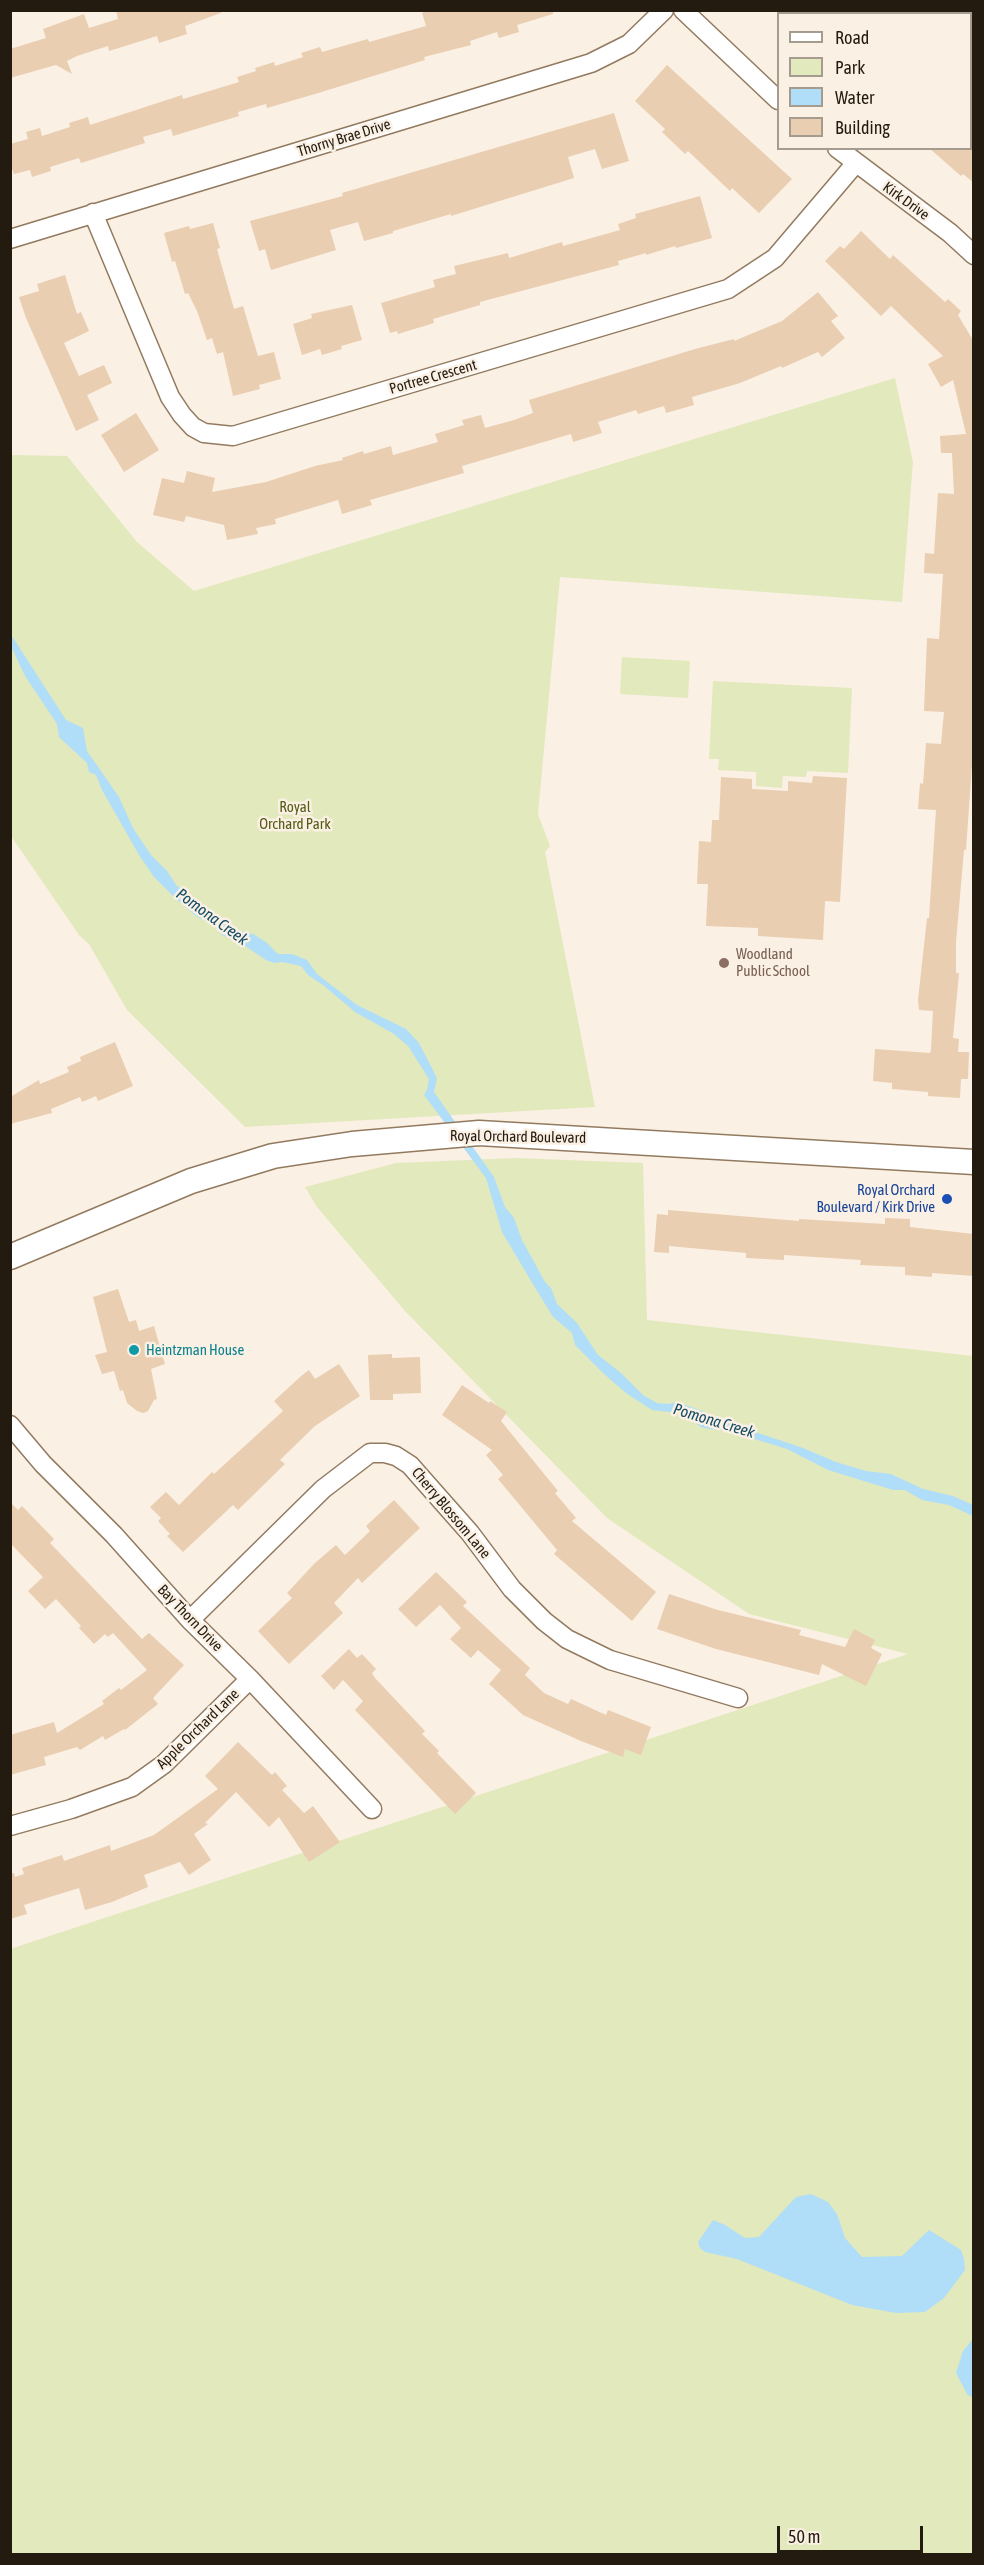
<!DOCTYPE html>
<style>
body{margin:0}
#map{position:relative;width:984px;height:2565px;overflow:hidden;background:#fbf0e4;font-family:"Asap Condensed",sans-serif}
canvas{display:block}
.frame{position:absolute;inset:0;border:12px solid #241b10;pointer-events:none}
.legend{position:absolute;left:777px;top:12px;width:195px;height:138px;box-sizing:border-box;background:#fbf0e4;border:2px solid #a59b8f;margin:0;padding:8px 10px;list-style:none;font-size:18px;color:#241b10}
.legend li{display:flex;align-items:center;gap:12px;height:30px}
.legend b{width:30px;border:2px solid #a59b8f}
.scale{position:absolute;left:777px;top:2526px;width:146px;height:27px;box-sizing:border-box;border:3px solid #241b10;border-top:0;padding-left:8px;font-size:18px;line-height:21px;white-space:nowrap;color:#241b10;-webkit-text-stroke:4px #fbf0e4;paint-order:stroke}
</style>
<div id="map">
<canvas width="984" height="2565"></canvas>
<div class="frame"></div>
<ul class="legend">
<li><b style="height:8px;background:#fff"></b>Road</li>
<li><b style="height:16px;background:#e2e9bd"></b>Park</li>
<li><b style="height:16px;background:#b0def8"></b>Water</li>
<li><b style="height:16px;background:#e9ceb1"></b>Building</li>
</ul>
<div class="scale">50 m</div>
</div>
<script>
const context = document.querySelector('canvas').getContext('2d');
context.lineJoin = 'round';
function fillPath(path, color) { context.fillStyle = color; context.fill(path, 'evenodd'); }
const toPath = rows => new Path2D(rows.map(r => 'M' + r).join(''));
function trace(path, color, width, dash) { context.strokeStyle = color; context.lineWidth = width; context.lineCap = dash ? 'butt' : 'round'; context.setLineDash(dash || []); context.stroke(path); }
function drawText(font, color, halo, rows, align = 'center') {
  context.font = font + ' "Asap Condensed",sans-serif'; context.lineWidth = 5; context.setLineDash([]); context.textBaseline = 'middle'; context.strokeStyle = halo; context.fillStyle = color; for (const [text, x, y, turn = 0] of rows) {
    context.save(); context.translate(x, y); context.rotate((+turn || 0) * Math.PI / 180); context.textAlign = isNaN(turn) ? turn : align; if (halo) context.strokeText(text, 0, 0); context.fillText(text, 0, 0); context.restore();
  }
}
const green = toPath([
 [895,378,913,462,902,602,560,577,538,814,550,846,545,852,595,1107,245,1127,127,1010,89,944,79,935,11,836,10,455,67,456,137,542,194,591],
 [622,657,690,661,688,698,620,694],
 [713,681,852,688,848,773,807,771,806,777,783,776,782,788,756,786,756,772,718,770,719,759,709,759],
 [516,1158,643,1163,647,1320,973,1356,973,2554,11,2554,10,1949,908,1654,749,1614,607,1518,405,1311,317,1207,305,1187,396,1163]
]);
const water = toPath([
 [10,633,66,720,83,728,87,751,119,797,133,828,151,855,167,871,177,886,224,920,232,929,253,934,266,942,278,954,292,954,307,960,317,974,357,1005,406,1029,419,1043,437,1078,434,1092,494,1177,505,1207,514,1218,522,1240,545,1282,551,1288,557,1304,577,1323,598,1355,621,1373,643,1395,657,1403,669,1404,677,1402,705,1412,719,1420,803,1448,836,1462,866,1471,891,1474,923,1489,953,1496,973,1505,973,1516,949,1505,922,1500,905,1490,893,1490,828,1470,787,1449,728,1431,703,1428,679,1413,652,1410,626,1393,604,1374,575,1345,572,1333,553,1317,531,1281,502,1232,486,1178,424,1095,427,1090,429,1079,408,1046,394,1034,355,1012,323,985,308,975,301,966,282,962,274,963,266,960,245,946,222,935,216,926,197,917,175,898,154,877,139,855,102,790,96,775,89,772,87,763,59,737,57,724,25,676,11,646],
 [811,2194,828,2202,837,2214,845,2238,862,2257,902,2256,929,2230,961,2250,964,2259,965,2270,944,2298,925,2312,896,2313,852,2305,737,2259,705,2252,700,2248,698,2242,713,2220,725,2225,745,2238,759,2237,796,2197],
 [973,2339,973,2398,967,2394,956,2373,963,2351]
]);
const building = toPath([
 [116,10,221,10,221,13,185,26,187,34,159,43,157,36,109,51,108,46,77,56,67,61,72,74,56,65,10,78,10,49,46,38,43,29,84,14,89,28,118,19],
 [430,10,553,10,553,14,517,25,519,32,499,38,497,32,470,41,471,45,424,57,425,60,315,94,267,108,266,104,238,112,239,116,173,136,171,129,143,137,145,143,81,163,79,158,50,167,51,171,32,177,30,170,14,174,10,163,10,144,28,139,26,132,40,128,42,136,70,127,69,123,88,117,90,125,182,95,183,99,239,82,237,77,256,71,255,68,274,62,275,66,303,57,301,53,320,47,322,52,368,39,369,42,426,26,422,13],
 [667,65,792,179,759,213,732,188,730,191,688,151,685,154,662,132,665,129,635,101],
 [614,113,629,161,602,169,595,149,568,157,574,178,451,216,451,214,393,231,393,233,364,241,358,222,330,230,336,250,271,270,265,249,259,251,250,221,343,196,342,193],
 [929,148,974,148,974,183,963,174,961,176],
 [700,196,712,238,676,248,675,246,646,255,646,253,618,261,619,265,480,302,480,305,433,319,434,323,398,334,397,331,390,333,381,303,435,287,433,280,456,274,454,266,508,253,509,258,562,242,563,246,620,230,618,224,636,218,635,214],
 [213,223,220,248,217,249,234,309,243,306,258,356,274,352,281,379,259,385,260,389,233,396,223,352,217,354,212,338,207,340,197,311,188,293,185,294,175,261,172,262,164,233,189,226,190,229],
 [861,231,890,259,893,255,945,302,948,299,961,311,958,315,974,342,974,736,966,850,964,850,956,942,956,973,959,973,953,1038,959,1039,958,1052,969,1052,968,1079,961,1079,960,1098,928,1096,928,1092,892,1089,892,1083,873,1081,875,1049,930,1053,931,1050,933,1011,919,1010,918,1000,927,918,929,918,936,810,918,809,920,783,923,784,926,743,941,744,944,712,924,711,927,638,939,639,943,574,924,573,925,553,934,554,938,493,954,494,952,453,941,453,940,436,966,434,953,380,941,387,928,364,943,356,891,306,881,316,825,261,840,246,844,249],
 [65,275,77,314,81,312,89,331,64,343,79,376,104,365,112,383,87,395,99,420,76,431,26,318,19,297,39,291,37,284],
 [818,292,838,316,831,321,845,338,822,357,818,352,782,368,781,366,740,383,692,397,694,405,666,413,664,406,638,414,636,410,598,422,602,433,573,442,571,434,462,466,464,473,370,500,372,505,342,514,338,500,275,519,276,524,256,528,258,534,227,540,224,525,186,516,184,522,153,515,162,478,184,483,187,471,215,478,212,492,266,482,315,466,343,460,342,458,363,451,364,454,391,446,393,455,438,442,435,434,464,425,462,420,481,415,485,428,514,420,533,413,529,400,695,349,734,339,734,341,782,321],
 [352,305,362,340,341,346,342,349,322,355,320,349,302,355,293,324,312,318,311,314],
 [136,413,159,450,124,472,101,435],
 [813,776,847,778,840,902,825,901,823,940,758,936,758,928,706,926,708,884,697,884,699,841,711,842,712,820,719,820,721,777,752,779,752,789,788,791,788,781,812,783],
 [115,1042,133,1086,98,1101,96,1096,82,1102,80,1097,51,1109,52,1113,10,1124,10,1097,39,1080,40,1084,69,1072,67,1067,81,1061,80,1057],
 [668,1210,799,1221,799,1219,885,1224,885,1218,910,1219,910,1227,974,1234,974,1276,932,1273,932,1277,905,1275,905,1267,860,1265,861,1260,784,1255,784,1260,746,1258,746,1253,669,1246,669,1253,654,1252,657,1214,668,1215],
 [118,1289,129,1322,136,1320,139,1331,154,1326,165,1364,151,1369,157,1399,154,1400,148,1411,143,1413,137,1411,127,1403,123,1390,120,1391,114,1371,102,1374,95,1355,107,1352,93,1297],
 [392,1354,392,1358,420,1357,421,1393,393,1394,393,1400,370,1400,368,1355],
 [339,1364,360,1396,315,1426,280,1460,285,1464,238,1510,233,1505,183,1552,167,1536,170,1534,158,1521,161,1518,150,1507,166,1492,179,1505,212,1472,214,1474,283,1411,274,1401,300,1377,309,1370,315,1379],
 [462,1385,489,1403,490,1401,507,1412,501,1421,558,1491,555,1493,576,1518,572,1521,656,1592,632,1621,554,1554,557,1550,498,1479,503,1475,486,1455,492,1450,442,1415],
 [394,1500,420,1528,362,1583,358,1578,334,1603,343,1613,289,1664,258,1631,292,1598,287,1593,315,1563,336,1545,345,1555,370,1531,366,1526],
 [10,1502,18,1510,22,1506,54,1539,50,1543,142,1639,149,1633,184,1665,153,1698,158,1704,125,1730,124,1729,105,1740,103,1736,80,1750,77,1747,44,1757,46,1765,10,1775,10,1735,54,1722,57,1733,104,1704,102,1701,119,1688,121,1690,147,1670,113,1633,108,1637,105,1634,94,1644,79,1628,81,1626,56,1599,45,1609,28,1591,43,1577,10,1543],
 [436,1572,467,1602,463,1606,530,1668,525,1675,544,1693,568,1704,571,1699,606,1715,608,1710,651,1727,641,1755,625,1749,623,1757,581,1741,523,1715,489,1684,501,1670,478,1650,471,1658,450,1639,461,1628,440,1605,416,1627,398,1609],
 [669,1594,718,1610,801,1630,799,1635,845,1647,854,1629,875,1640,871,1648,882,1654,866,1686,822,1664,819,1675,716,1649,657,1629],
 [349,1649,357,1658,362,1654,376,1669,372,1673,375,1678,425,1731,422,1734,439,1751,437,1753,476,1793,455,1814,355,1710,363,1701,343,1680,334,1690,321,1676],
 [238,1742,272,1775,275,1772,287,1786,282,1790,304,1813,313,1806,340,1842,309,1862,279,1817,269,1827,236,1792,205,1823,208,1824,194,1834,211,1860,189,1875,180,1862,144,1875,148,1887,112,1902,85,1910,79,1888,24,1905,27,1914,10,1919,10,1873,14,1873,15,1877,24,1874,22,1868,62,1855,64,1861,110,1845,111,1851,154,1835,218,1789,205,1776]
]);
const minor = toPath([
 [683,10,778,100],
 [837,148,950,233,974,255],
 [93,213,170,397,182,415,193,427,204,433,233,436,728,289,775,258,855,164],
 [10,239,591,63,629,44,664,10],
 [10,1425,43,1464,114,1535,190,1620,250,1679,372,1809],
 [190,1620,323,1489,370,1453,385,1453,396,1456,410,1465,470,1533,512,1589,544,1621,567,1639,610,1660,738,1698],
 [10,1826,71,1809,132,1787,164,1764,250,1679]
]);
const tertiary = toPath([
 [10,1257,191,1181,273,1156,352,1144,479,1133,974,1162]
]);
const markers = [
 [724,963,6,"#8d6e63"],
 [947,1199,6,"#1a4fb4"],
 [134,1350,6,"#0f9aa8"]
];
const streetNames = [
 ["Thorny Brae Drive",344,138,-17],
 ["Kirk Drive",906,201,36],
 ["Portree Crescent",433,377,-16],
 ["Royal Orchard Boulevard",518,1137,1],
 ["Cherry Blossom Lane",451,1513,50],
 ["Bay Thorn Drive",190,1618,46],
 ["Apple Orchard Lane",198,1729,-44]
];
const parkNames = [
 ["Royal",295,807],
 ["Orchard Park",295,824]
];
const educationNames = [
 ["Woodland",736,954],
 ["Public School",736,971]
];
const transitNames = [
 ["Royal Orchard",935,1190],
 ["Boulevard / Kirk Drive",935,1207]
];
const cultureNames = [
 ["Heintzman House",146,1350]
];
const waterNames = [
 ["Pomona Creek",212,917,36],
 ["Pomona Creek",714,1421,17]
];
fillPath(green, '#e2e9bd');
fillPath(water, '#b0def8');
fillPath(building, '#e9ceb1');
trace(minor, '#927a5f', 21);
trace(tertiary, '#927a5f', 27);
trace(minor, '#fff', 18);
trace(tertiary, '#fff', 24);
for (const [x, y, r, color] of markers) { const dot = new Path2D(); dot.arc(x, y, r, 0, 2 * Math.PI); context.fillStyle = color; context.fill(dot); trace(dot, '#fbf0e4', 2); }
drawText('15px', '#241b10', '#fbf0e4', streetNames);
drawText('15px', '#555c16', '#fbf0e4', parkNames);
drawText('15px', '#785e54', '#fbf0e4', educationNames, 'left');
drawText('15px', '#164399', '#fbf0e4', transitNames, 'right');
drawText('15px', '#0d838f', '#fbf0e4', cultureNames, 'left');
drawText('italic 16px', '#124c66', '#fbf0e4', waterNames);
</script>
